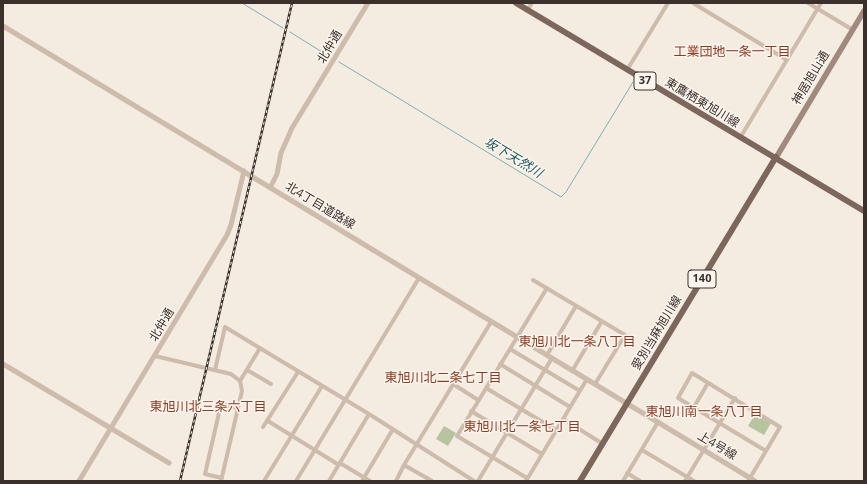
<!DOCTYPE html>
<meta charset="utf-8">
<style>
body{margin:0}
#map{position:relative;width:867px;height:484px;overflow:hidden;background:#f4ebe1;font-family:"Open Sans",sans-serif}
canvas{display:block}
.frame{position:absolute;inset:0;border:4px solid #3b302b;pointer-events:none}
</style>
<div id="map">
<canvas width="867" height="484"></canvas>
<div class="frame"></div>
</div>
<script>
const context = document.querySelector('canvas').getContext('2d');
context.lineJoin = 'round';
function fillPath(path, color) { context.fillStyle = color; context.fill(path, 'evenodd'); }
const toPath = rows => new Path2D(rows.map(r => 'M' + r).join(''));
function trace(path, color, width, dash) { context.strokeStyle = color; context.lineWidth = width; context.lineCap = dash ? 'butt' : 'round'; context.setLineDash(dash || []); context.stroke(path); }
function drawText(font, color, halo, rows, align = 'center') {
  context.font = font + ' "Open Sans","Noto Sans JP",sans-serif'; context.lineWidth = 3; context.setLineDash([]); context.textBaseline = 'middle'; context.strokeStyle = halo; context.fillStyle = color; for (const [text, x, y, turn = 0] of rows) {
    context.save(); context.translate(x, y); context.rotate((+turn || 0) * Math.PI / 180); context.textAlign = isNaN(turn) ? turn : align; if (halo) context.strokeText(text, 0, 0); context.fillText(text, 0, 0); context.restore();
  }
}
const green = toPath([
 [755,414,771,423,764,435,748,426],
 [444,426,456,433,448,446,436,439]
]);
const stream = toPath([
 [242,3,283,28],
 [290,32,330,57],
 [339,62,561,197,566,192,633,82]
]);
const minor = toPath([
 [693,3,787,60],
 [808,3,853,30],
 [527,10,532,3],
 [627,70,668,3],
 [740,138,821,3],
 [533,280,625,335,595,384],
 [510,349,580,391],
 [547,355,576,306],
 [155,356,231,374,240,381,242,391,221,481],
 [500,364,570,407],
 [215,370,225,327,369,414,474,481],
 [247,370,271,384],
 [572,371,602,321],
 [240,381,260,348],
 [453,384,478,400],
 [486,388,556,430],
 [694,407,708,383],
 [471,411,542,454],
 [563,419,603,444],
 [268,421,339,465],
 [263,427,298,372],
 [642,450,694,481],
 [340,463,370,481],
 [404,465,432,481],
 [627,473,640,481],
 [222,478,205,474,221,404,238,408],
 [527,478,457,436,547,288],
 [264,481,322,386],
 [296,481,419,278],
 [329,481,369,414],
 [362,481,393,429],
 [396,481,404,465,491,322],
 [478,481,552,358],
 [526,481,587,379],
 [623,481,658,422],
 [685,481,735,398],
 [748,481,750,478,766,451,780,427,692,373,678,398,766,451]
]);
const tertiary = toPath([
 [3,26,755,481],
 [270,188,277,174,281,153,292,128,368,3],
 [3,364,169,463],
 [79,481,227,235,231,225,244,171]
]);
const secondary = toPath([
 [777,156,864,11]
]);
const primary = toPath([
 [516,3,864,211],
 [580,481,776,157]
]);
const rail = toPath([
 [180,481,292,3]
]);
const shields = [
 [645,81,22],
 [702,279,28]
];
const shieldNames = [
 ["37",645,81],
 ["140",702,279]
];
const streetNames = [
 ["北仲通",330,47,-59],
 ["神居旭山通",811,78,-59],
 ["東鷹栖東旭川線",702,103,31],
 ["北4丁目道路線",320,206,31],
 ["北仲通",162,325,-59],
 ["愛別当麻旭川線",657,333,-59],
 ["上4号線",717,446,31]
];
const neighbourhoodNames = [
 ["工業団地一条一丁目",732,52],
 ["東旭川北一条八丁目",577,342],
 ["東旭川北二条七丁目",443,378],
 ["東旭川北三条六丁目",208,407],
 ["東旭川南一条八丁目",704,412],
 ["東旭川北一条七丁目",522,427]
];
const waterNames = [
 ["坂下天然川",513,158,31]
];
fillPath(green, '#b8c4a0');
trace(stream, '#7fb0b2', 1);
trace(minor, '#cdbbac', 4);
trace(tertiary, '#cdbbac', 5);
trace(secondary, '#a18a7d', 5.5);
trace(primary, '#7d675c', 6);
trace(rail, '#3b302b', 2.5);
trace(rail, '#fbf5ee', 1, [3]);
for (const [x, y, w] of shields) { const box = new Path2D(); box.roundRect(x - w / 2, y - 9, w, 18, 3); context.fillStyle = '#fbf5ee'; context.fill(box); trace(box, '#3b302b', 1); }
drawText('bold 11px', '#3b302b', null, shieldNames);
drawText('12px', '#3b302b', '#fbf5ee', streetNames);
drawText('13px', '#8c3b22', '#fbf5ee', neighbourhoodNames);
drawText('italic 13px', '#1f5a5e', '#fbf5ee', waterNames);
</script>
